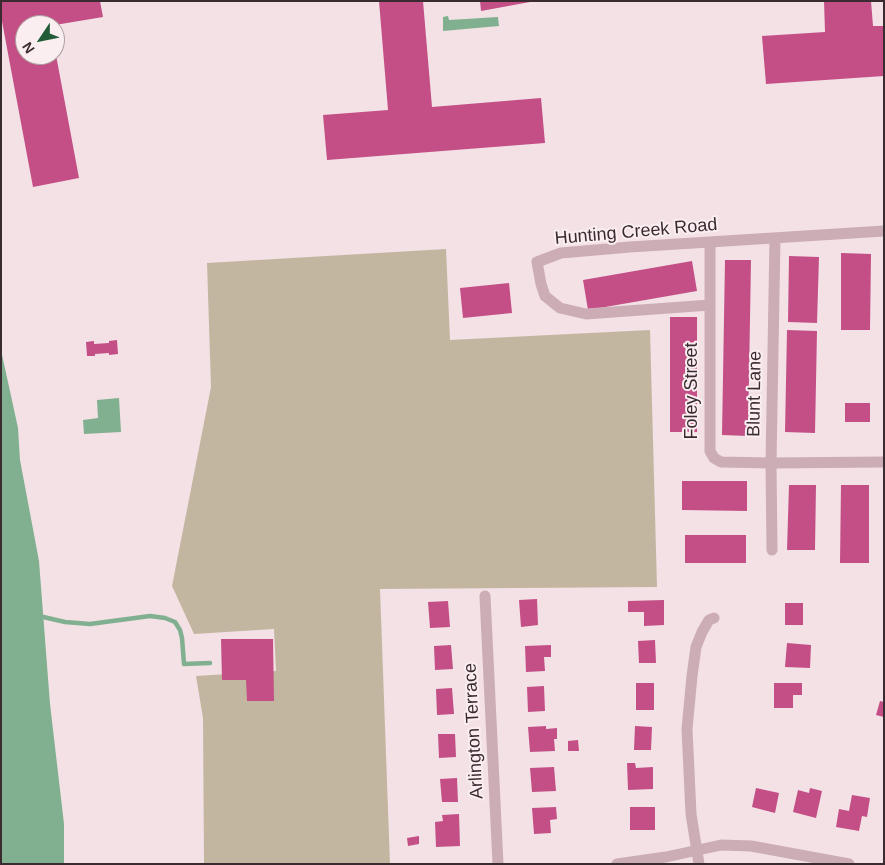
<!DOCTYPE html>
<html>
<head>
<meta charset="utf-8">
<style>
  body { margin:0 }
  #map { position:relative; width:885px; height:865px; overflow:hidden; background:#f3e1e5; font-family:Helvetica,sans-serif }
  canvas { display:block }
  .frame { position:absolute; inset:0; border:2px solid #3a2b31; pointer-events:none }
  .north { position:absolute; left:15px; top:15px; width:50px; height:50px; box-sizing:border-box; background:#faeef0; border:1px solid #ada0a4; border-radius:50%; rotate:236deg; font-size:14px; font-weight:700; line-height:20px; text-align:center; color:#3a2b31 }
  .north::after { content:''; display:block; margin:auto; width:18px; height:22px; background:#215c36; clip-path:polygon(50% 0,100% 100%,50% 72%,0 100%) }
</style>
</head>
<body>
<div id="map">
<canvas width="885" height="865"></canvas>
<div class="frame"></div>
<div class="north">N</div>
</div>
<script>
const c = document.querySelector('canvas').getContext('2d');
c.lineJoin = 'round';
function paint(path, color) { c.fillStyle = color; c.fill(path, 'evenodd'); }
const shape = rows => new Path2D(rows.map(r => 'M' + r).join(''));
function trace(path, color, width, dash) { c.strokeStyle = color; c.lineWidth = width; c.lineCap = dash ? 'butt' : 'round'; c.setLineDash(dash || []); c.stroke(path); }
function label(font, color, halo, rows, align = 'center') {
  c.font = font + ' Helvetica,sans-serif'; c.lineWidth = 4; c.setLineDash([]); c.textBaseline = 'middle'; c.strokeStyle = halo; c.fillStyle = color; for (const [text, x, y, turn = 0] of rows) {
    c.save(); c.translate(x, y); c.rotate((+turn || 0) * Math.PI / 180); c.textAlign = isNaN(turn) ? turn : align; if (halo) c.strokeText(text, 0, 0); c.fillText(text, 0, 0); c.restore();
  }
}
const green = shape([
  [446,249,450,340,650,330,657,587,380,589,390,864,204,864,203,718,196,676,276,671,274,629,194,634,172,586,211,387,207,263]
]);
const water = shape([
  [448,16,449,20,498,17,499,26,443,31,443,17],
  [1,350,18,428,20,460,39,561,50,704,64,824,64,864,1,864],
  [119,398,121,432,84,434,83,420,98,418,97,400]
]);
const stream = shape([
  [39,616,65,622,90,624,150,616,165,618,175,622,180,630,182,638,184,664,210,663]
]);
const building = shape([
  [1,1,100,1,103,17,55,25,25,25,25,55,56,55,79,178,33,187,1,16],
  [379,1,423,1,432,107,541,98,545,143,327,160,323,115,388,110],
  [480,1,530,1,530,2,481,11],
  [824,1,871,1,873,26,884,26,884,76,766,84,762,36,825,32],
  [841,253,871,254,870,330,841,330],
  [789,256,819,257,817,323,788,322],
  [725,260,751,260,748,436,722,435],
  [692,261,697,291,588,310,583,280],
  [509,283,512,313,463,318,460,288],
  [670,317,697,317,697,432,670,432],
  [787,330,817,331,815,433,785,432],
  [117,340,118,354,109,355,109,353,95,354,95,356,87,356,86,342,94,341,94,344,109,343,109,341],
  [845,403,870,403,870,422,845,422],
  [682,481,747,481,747,511,682,510],
  [789,485,816,485,815,550,787,550],
  [841,485,869,485,869,563,840,563],
  [685,535,746,535,746,563,685,563],
  [537,599,538,625,521,627,519,600],
  [664,600,664,625,644,626,644,612,628,612,628,601],
  [448,601,450,627,430,628,428,602],
  [785,603,803,603,803,625,785,625],
  [221,639,273,639,274,701,247,701,246,680,222,680],
  [655,640,656,663,639,663,638,641],
  [787,643,811,645,810,668,785,667],
  [451,645,453,669,435,670,434,646],
  [551,645,551,657,544,657,545,671,526,672,525,646],
  [636,683,654,683,654,710,636,710],
  [774,683,802,683,802,695,793,695,793,708,774,708],
  [544,686,545,711,528,712,527,687],
  [452,688,454,714,437,715,436,689],
  [880,701,884,702,884,717,876,715],
  [546,726,546,729,557,728,557,739,554,739,555,751,530,752,528,727],
  [635,726,652,727,651,750,634,750],
  [438,734,455,734,456,757,439,758],
  [578,740,579,751,568,751,568,741],
  [627,763,635,763,636,768,653,767,653,789,628,790],
  [554,767,556,791,532,792,530,768],
  [457,778,458,802,442,802,440,779],
  [756,788,779,793,775,813,752,807],
  [810,788,822,791,816,818,793,812,798,790,809,793],
  [852,795,870,798,867,817,862,816,859,831,836,827,839,809,849,811],
  [556,807,557,819,550,820,551,833,534,834,532,808],
  [630,807,655,807,655,830,630,830],
  [459,814,460,846,436,847,435,822,443,821,442,815],
  [419,836,419,844,408,846,407,838]
]);
const minor = shape([
  [710,242,710,451,714,458,721,462,771,463,884,462],
  [710,305,586,314,560,308,545,296,541,284,537,262,561,253,630,247,884,231],
  [772,550,771,463,775,238],
  [485,596,498,864],
  [617,864,666,857,721,845,751,846,849,864],
  [699,864,691,814,687,729,692,676,696,647,702,632,709,620,714,618]
]);
const streetNames = [
  ["Hunting Creek Road",636,232,-5],
  ["Foley Street",692,391,-90],
  ["Blunt Lane",755,394,-89],
  ["Arlington Terrace",474,731,-93]
];
paint(green, '#c3b6a1');
paint(water, '#81b090');
trace(stream, '#81b090', 4.5);
paint(building, '#c44f86');
trace(minor, '#ccadb5', 11);
label('18px', '#3a2b31', '#faeef0', streetNames);
</script>
</body>
</html>
